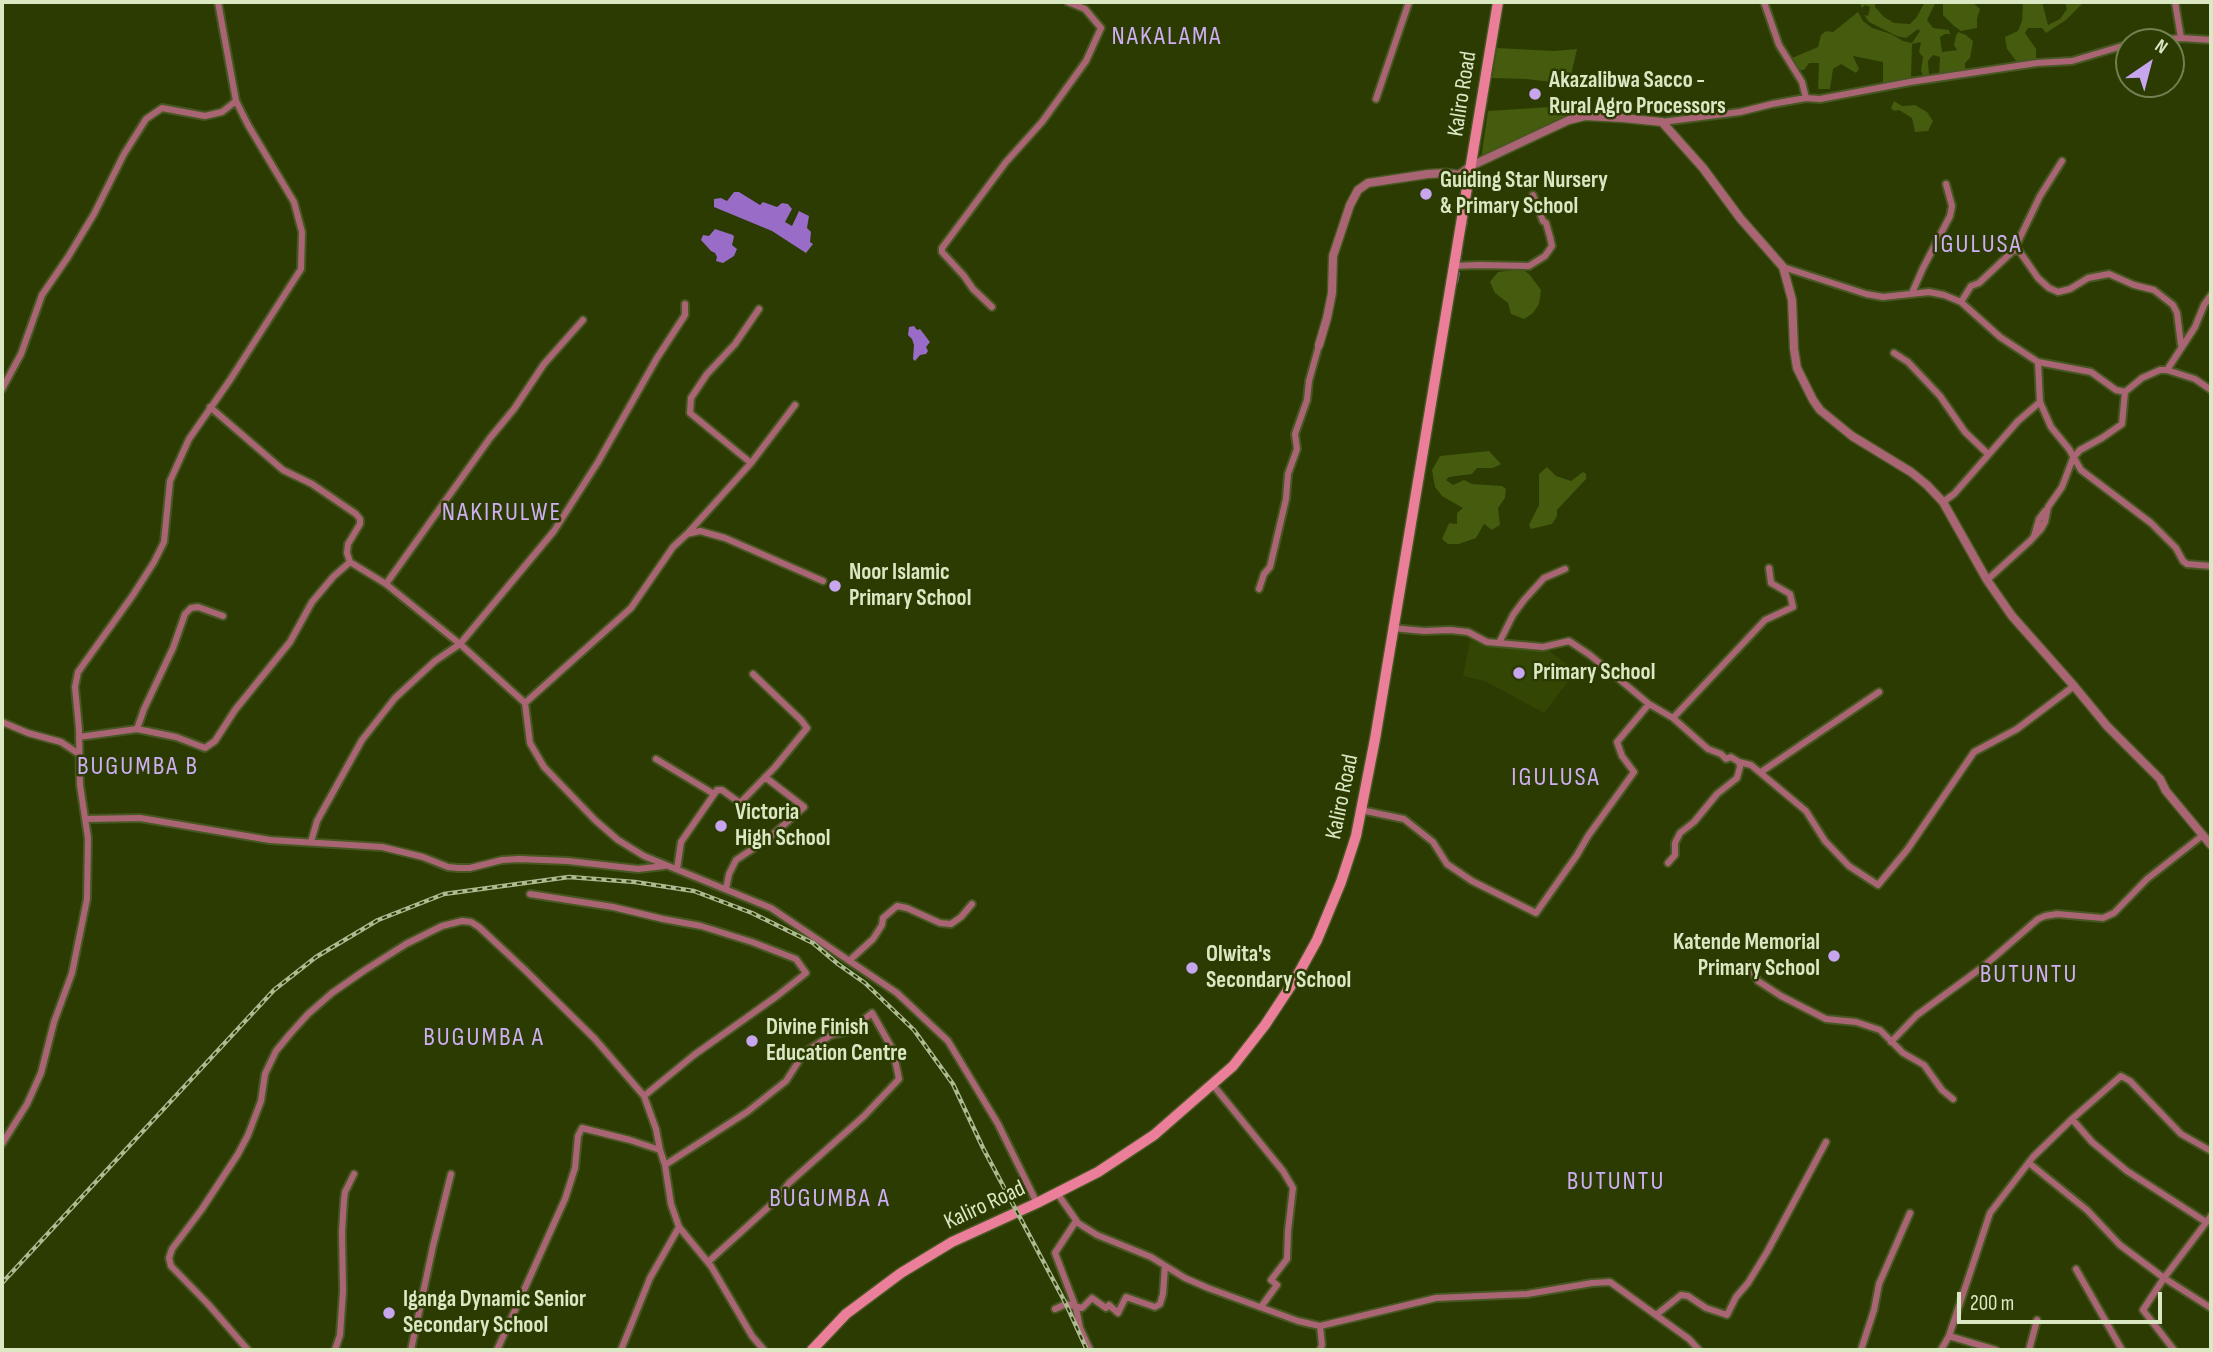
<!DOCTYPE html>
<html>
<head>
<meta charset="utf-8">
<style>
  body { margin:0 }
  #map { position:relative; width:2213px; height:1352px; overflow:hidden; background:#2b3b02; font-family:"Sofia Sans Condensed",sans-serif }
  canvas { display:block }
  .frame { position:absolute; inset:0; border:4px solid #dae8c4; pointer-events:none }
  .north { position:absolute; left:2115px; top:28px; width:70px; height:70px; box-sizing:border-box; background:#2b3b02; border:2px solid #718050; border-radius:50%; rotate:35deg; font-size:19px; font-weight:700; line-height:28px; text-align:center; color:#dae8c4 }
  .north::after { content:''; display:block; margin:auto; width:24px; height:32px; background:#c7a6ef; clip-path:polygon(50% 0,100% 100%,50% 72%,0 100%) }
  .scale { position:absolute; left:1957px; top:1292px; width:205px; height:32px; box-sizing:border-box; border:4px solid #dae8c4; border-top:0; padding-left:9px; font-size:21px; line-height:24px; white-space:nowrap; color:#dae8c4; -webkit-text-stroke:5px #2b3b02; paint-order:stroke }
</style>
</head>
<body>
<div id="map">
<canvas width="2213" height="1352"></canvas>
<div class="frame"></div>
<div class="north">N</div>
<div class="scale">200 m</div>
</div>
<script>
const c = document.querySelector('canvas').getContext('2d');
c.lineJoin = 'round';
function paint(path, color) { c.fillStyle = color; c.fill(path, 'evenodd'); }
const shape = rows => new Path2D(rows.map(r => 'M' + r).join(''));
function trace(path, color, width, dash) { c.strokeStyle = color; c.lineWidth = width; c.lineCap = dash ? 'butt' : 'round'; c.setLineDash(dash || []); c.stroke(path); }
function label(font, color, halo, rows, align = 'center') {
  c.font = font + ' "Sofia Sans Condensed",sans-serif'; c.lineWidth = 5; c.setLineDash([]); c.textBaseline = 'middle'; c.strokeStyle = halo; c.fillStyle = color; for (const [text, x, y, turn = 0] of rows) {
    c.save(); c.translate(x, y); c.rotate((+turn || 0) * Math.PI / 180); c.textAlign = isNaN(turn) ? turn : align; if (halo) c.strokeText(text, 0, 0); c.fillText(text, 0, 0); c.restore();
  }
}
const built = shape([
  [1470,640,1486,645,1547,649,1576,671,1544,713,1485,681,1463,676]
]);
const green = shape([
  [1859,2,1875,2,1875,7,1884,17,1894,23,1910,24,1916,18,1925,2,1936,2,1927,20,1933,28,1949,30,1950,34,1945,34,1940,37,1942,52,1957,50,1954,45,1956,36,1958,32,1966,35,1973,41,1970,58,1965,63,1965,68,1972,71,1939,77,1940,57,1933,55,1928,61,1929,75,1924,77,1921,71,1923,57,1919,52,1921,42,1912,44,1911,80,1883,85,1883,62,1853,56,1859,69,1856,73,1841,64,1833,69,1830,89,1818,89,1819,63,1809,63,1804,70,1796,70,1792,66,1792,58,1818,47,1821,35,1826,31,1833,32,1858,12,1863,21,1872,28,1891,34,1903,41,1912,43,1920,31,1918,29,1906,38,1897,36,1869,22,1864,15,1868,16,1870,7,1865,5,1862,8],
  [1943,2,1972,2,1980,9,1977,19,1977,28,1961,31,1954,26,1943,15],
  [2023,2,2042,2,2048,25,2060,19,2067,9,2065,2,2084,2,2066,20,2046,33,2042,28,2028,28,2025,33,2036,49,2036,64,2020,66,2007,49,2005,37,2018,31,2022,21],
  [1497,48,1554,51,1577,49,1569,84,1526,79,1492,78],
  [1894,101,1902,106,1915,105,1927,112,1933,121,1928,131,1915,132,1912,118,1899,110,1894,111,1891,108],
  [1566,106,1563,123,1481,159,1488,111],
  [1515,270,1525,271,1530,275,1541,290,1539,304,1533,313,1524,319,1511,314,1508,303,1495,293,1490,282,1498,272],
  [1489,451,1501,464,1493,468,1477,468,1472,474,1449,477,1446,480,1453,485,1464,480,1472,484,1502,486,1506,489,1505,498,1498,508,1500,525,1492,530,1484,524,1476,538,1459,544,1448,544,1442,539,1449,523,1457,524,1457,513,1463,508,1442,496,1435,487,1432,470,1440,456],
  [1547,467,1556,476,1571,481,1583,472,1586,474,1586,479,1557,510,1557,516,1552,524,1531,529,1529,525,1539,505,1539,474]
]);
const water = shape([
  [734,192,739,192,760,205,763,202,777,207,782,203,788,204,792,209,785,222,792,226,799,211,809,216,807,228,811,232,810,242,813,244,806,253,772,231,714,207,714,199,721,198,727,201],
  [715,229,733,235,734,237,732,245,737,249,734,256,723,263,716,261,717,257,715,253,711,251,701,240,703,235,709,236],
  [914,326,917,330,920,329,930,342,926,347,928,351,926,354,920,355,915,361,913,359,914,345,912,339,908,335,909,327]
]);
const stream = shape([
  [1463,238,1467,222],
  [1460,262,1462,250],
  [1457,283,1459,273]
]);
const minor = shape([
  [1764,2,1779,45,1802,82,1806,98],
  [2175,2,2181,38],
  [2140,42,2181,38,2211,40],
  [1376,99,1409,2],
  [1662,122,1740,112,1772,104,1806,98,1820,99,1910,82,2037,63,2072,61,2129,44],
  [2014,250,2020,252,2038,278,2049,288,2058,292,2070,289,2088,278,2109,274,2134,285,2154,290,2173,305,2177,313,2181,345],
  [1453,266,1479,265,1529,266,1545,256,1552,246,1550,237,1546,223,1543,221,1533,195],
  [1783,267,1866,294,1883,297,1929,292,1944,295,1961,302,2000,337,2038,362,2091,372,2116,390,2125,392,2142,378,2160,370,2167,370,2195,379,2211,390],
  [1912,293,1923,268,1950,216,1952,206,1946,184],
  [1961,302,1971,286,1979,283,2014,250,2040,196,2062,161],
  [992,307,973,289,964,276,942,252,942,248,1006,162,1042,122,1086,61,1101,28,1085,9,1068,2],
  [759,309,735,344,707,374,691,398,690,413,751,463,795,405],
  [1894,353,1908,362,1940,396,1965,432,1988,454],
  [2038,362,2040,402,2051,427,2069,449,2081,470,2151,523,2176,548,2183,561,2187,564,2211,566],
  [2167,370,2195,327,2204,305,2211,295],
  [2,389,21,354,42,295,68,257,94,214,124,154,146,119,162,108,205,116,222,112,236,101],
  [210,407,283,470,312,484,356,514,360,519,360,524,348,544,347,553,350,562,386,584,460,644,525,703,530,743,544,767,595,820,618,840,644,856,771,908,897,993,948,1041,998,1124,1037,1203],
  [1943,502,1954,494,2018,421,2040,402],
  [687,534,751,463],
  [2034,536,2039,519,2045,511],
  [1987,580,2030,541,2041,529,2045,522,2048,507,2062,487,2073,458,2080,450,2102,438,2122,424,2125,392],
  [386,584,490,438,514,409,544,364,583,320],
  [1259,589,1264,574,1270,567,1286,499,1288,474,1297,449,1295,434,1307,400,1309,381,1319,345],
  [1392,628,1424,631,1450,630,1468,632,1487,642,1543,647,1569,641,1590,655,1649,704,1673,718,1708,749,1721,754,1726,759,1731,757,1739,762,1740,767,1737,778,1717,794,1694,822,1680,833,1675,843,1675,855,1668,863],
  [1499,643,1513,615,1524,600,1544,578,1565,569],
  [525,703,631,608,673,547,687,534,700,531,725,538,823,581],
  [1673,718,1765,620,1793,607,1790,594,1771,583,1769,568],
  [2,722,28,733,61,742,79,754],
  [137,729,144,709,173,648,185,614,191,608,198,607,223,616],
  [79,737,137,729,176,737,205,748,215,741,235,710,290,642,312,602,333,577,350,562],
  [656,759,714,794],
  [1739,762,1751,765,1806,811,1825,841,1849,866,1878,885,1907,850,1974,752,2017,729,2074,686],
  [1761,772,1879,692],
  [1361,810,1404,819,1433,842,1447,864,1472,881,1536,913,1577,855,1588,836,1634,772,1622,756,1617,742,1649,704],
  [85,819,140,818,270,840,382,847,423,857,448,867,458,868,470,868,502,860,519,859,568,861,638,869,664,866],
  [311,842,317,821,362,740,395,698,435,661,460,644,554,531,598,462,657,358,685,315,685,304],
  [677,869,681,842,717,790,722,790,740,803,775,767,807,728,801,720,753,674],
  [726,889,729,874,736,860,769,838,804,807,765,777],
  [530,894,613,907,663,919,701,926,752,942,796,959,806,973,777,996,694,1055,644,1096],
  [850,960,873,939,882,925,883,918,897,906,907,908,940,923,951,924,961,917,972,904],
  [1749,965,1758,981,1781,996,1826,1019,1856,1022,1880,1030,1903,1053,1924,1065,1942,1090,1953,1099],
  [1891,1042,1917,1015,1984,966,2038,919,2045,916,2057,914,2103,918,2114,913,2147,879,2203,835],
  [1213,1085,1283,1171,1293,1188,1288,1231,1287,1259,1271,1280,1277,1285,1261,1307],
  [2072,1119,2092,1142,2127,1171,2206,1222],
  [2,1144,27,1104,41,1073,54,1022,72,973,87,899,88,838,80,785,79,729,75,687,78,672,133,595,154,562,164,542,170,481,189,439,230,380,301,269,302,232,294,202,248,125,236,101,218,2],
  [2029,1163,2087,1210,2120,1245,2164,1278,2211,1308],
  [665,1165,747,1112,786,1081,804,1053,831,1035,849,1031,872,1013,893,1050,899,1079,864,1116,789,1183,775,1201,708,1262],
  [1057,1193,1078,1223,1097,1235,1151,1257,1185,1278,1208,1288,1298,1321,1320,1326,1322,1345,1320,1350],
  [1076,1221,1055,1253,1076,1308,1080,1328,1090,1350],
  [2076,1269,2122,1350],
  [1055,1309,1066,1304,1082,1308,1092,1298,1106,1308,1109,1305,1118,1313,1126,1297,1155,1307,1160,1304,1163,1294,1165,1266],
  [1656,1315,1681,1295,1688,1296,1706,1308,1727,1315,1736,1297,1748,1283,1767,1252,1826,1142],
  [1320,1326,1436,1298,1527,1294,1592,1283,1610,1282,1689,1339,1699,1350],
  [1949,1336,1996,1350],
  [248,1350,208,1304,171,1266,169,1258,172,1249,202,1209,238,1154,248,1135,261,1101,265,1074,276,1051,290,1034,308,1014,332,993,365,970,406,944,442,926,462,921,471,922,479,927,525,970,595,1039,644,1096,656,1129,660,1150,665,1165,671,1204,679,1227,711,1266,752,1336,764,1350],
  [335,1350,340,1335,343,1291,342,1232,344,1200,345,1192,354,1174],
  [411,1350,433,1246,451,1174],
  [497,1350,565,1199,575,1168,578,1136,582,1128,630,1140,660,1150],
  [621,1350,650,1278,679,1227],
  [1861,1350,1874,1310,1879,1284,1910,1213],
  [1941,1350,1949,1336,1990,1213,2033,1157,2072,1119,2121,1076,2130,1081,2181,1134,2211,1151],
  [2029,1350,2037,1320],
  [2174,1350,2143,1310,2164,1278,2211,1216]
]);
const tertiary = shape([
  [1319,345,1327,318,1332,293,1333,256,1350,205,1358,190,1368,183,1428,174,1446,173,1459,175,1471,166,1539,134,1569,120,1585,116,1623,118,1662,122,1703,168,1740,218,1783,267,1792,300,1794,349,1797,368,1813,400,1820,410,1852,436,1911,472,1927,485,1943,502,1987,580,2012,616,2074,686,2107,726,2160,779,2166,791,2211,845]
]);
const secondary = shape([
  [812,1350,846,1314,901,1273,952,1242,1037,1203,1098,1172,1154,1135,1233,1066,1265,1025,1296,978,1317,940,1341,882,1356,836,1375,739,1498,2]
]);
const rail = shape([
  [2,1283,274,990,316,957,378,920,444,894,569,877,635,882,694,891,752,913,813,943,838,964,865,983,914,1030,953,1084,983,1148,1066,1304,1087,1350]
]);
const markers = [
  [1535,94,7,"#c7a6ef"],
  [1426,194,7,"#c7a6ef"],
  [835,586,7,"#c7a6ef"],
  [1519,673,7,"#c7a6ef"],
  [721,826,7,"#c7a6ef"],
  [1834,956,7,"#c7a6ef"],
  [1192,968,7,"#c7a6ef"],
  [752,1041,7,"#c7a6ef"],
  [389,1313,7,"#c7a6ef"]
];
const poiNames = [
  ["Akazalibwa Sacco -",1549,81],
  ["Rural Agro Processors",1549,107],
  ["Guiding Star Nursery",1440,181],
  ["& Primary School",1440,207],
  ["Noor Islamic",849,573],
  ["Primary School",849,599],
  ["Primary School",1533,673],
  ["Victoria",735,813],
  ["High School",735,839],
  ["Katende Memorial",1820,943,"right"],
  ["Primary School",1820,969,"right"],
  ["Olwita's",1206,955],
  ["Secondary School",1206,981],
  ["Divine Finish",766,1028],
  ["Education Centre",766,1054],
  ["Iganga Dynamic Senior",403,1300],
  ["Secondary School",403,1326]
];
const streetNames = [
  ["Kaliro Road",1463,94,-81],
  ["Kaliro Road",1343,797,-78],
  ["Kaliro Road",985,1206,-25]
];
const quarterNames = [
  ["NAKALAMA",1167,37],
  ["IGULUSA",1978,245],
  ["NAKIRULWE",502,513],
  ["BUGUMBA B",138,767],
  ["IGULUSA",1556,778],
  ["BUTUNTU",2029,975],
  ["BUGUMBA A",484,1038],
  ["BUTUNTU",1616,1182],
  ["BUGUMBA A",830,1199]
];
paint(built, '#334604');
paint(green, '#455b0e');
paint(water, '#986cc7');
trace(stream, '#986cc7', 2);
trace(minor, '#475721', 10);
trace(tertiary, '#475721', 11);
trace(secondary, '#475721', 13);
trace(minor, '#aa6575', 6);
trace(tertiary, '#aa6575', 8);
trace(secondary, '#eb7e99', 10);
trace(rail, '#adbb92', 4.5);
trace(rail, '#2b3b02', 2, [5]);
for (const [x, y, r, color] of markers) { const dot = new Path2D(); dot.arc(x, y, r, 0, 2 * Math.PI); c.fillStyle = color; c.fill(dot); trace(dot, '#2b3b02', 2.5); }
label('bold 23px', '#dae8c4', '#2b3b02', poiNames, 'left');
label('23px', '#dae8c4', '#2b3b02', streetNames);
c.letterSpacing = '2px';
label('26px', '#cfaff4', '#2b3b02', quarterNames);
c.letterSpacing = '0px';
</script>
</body>
</html>
